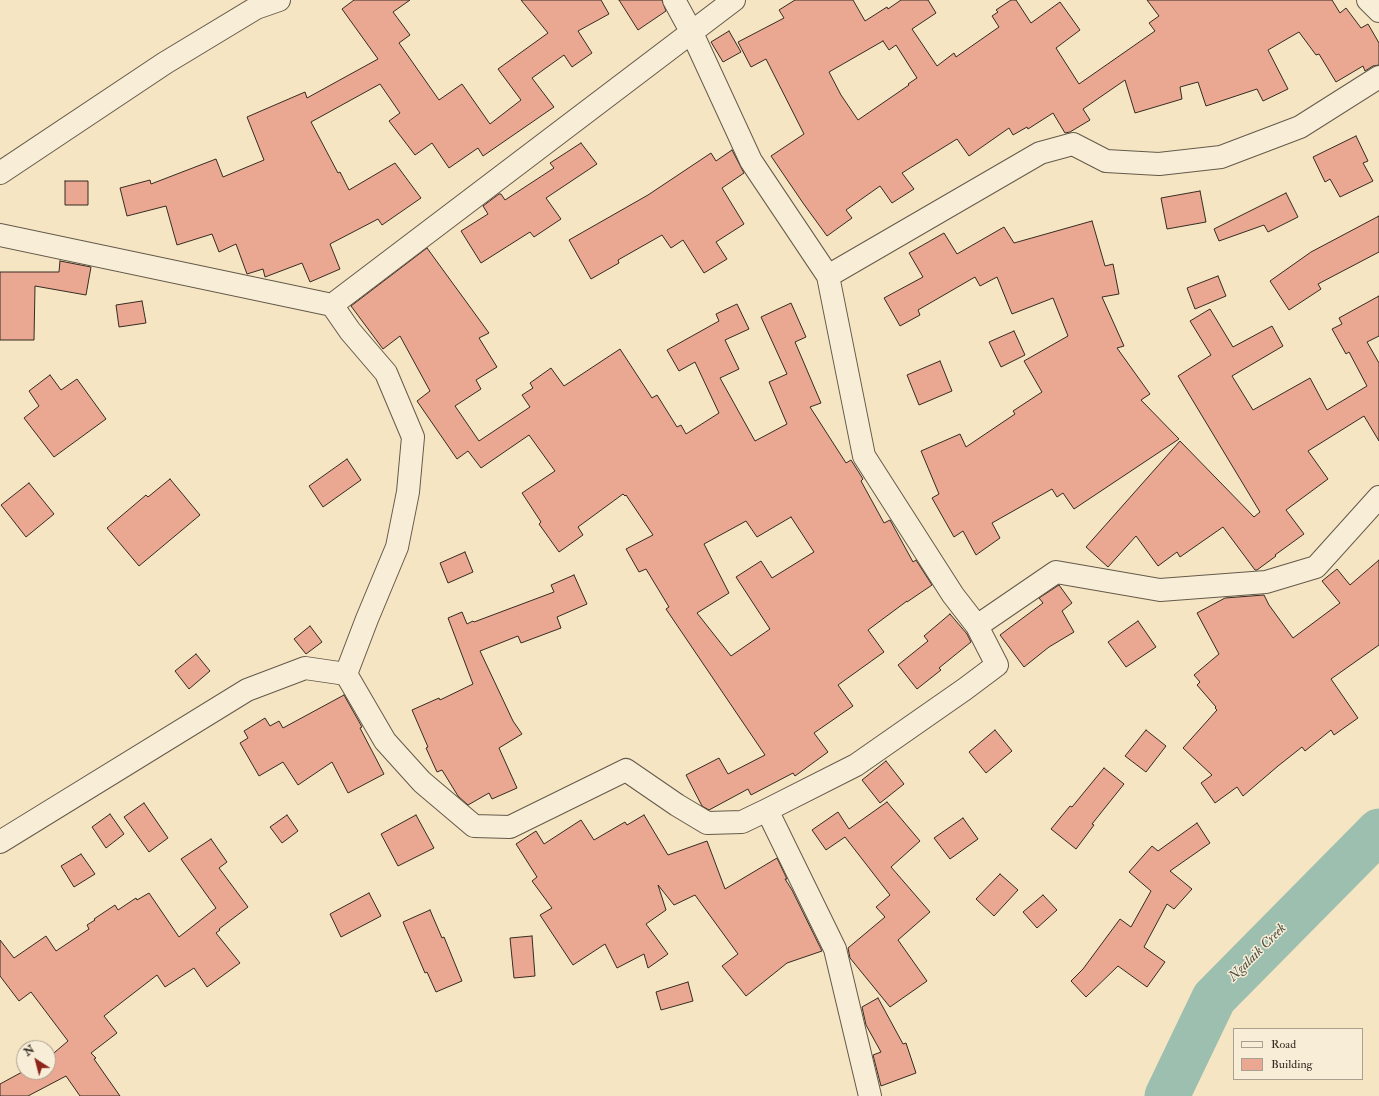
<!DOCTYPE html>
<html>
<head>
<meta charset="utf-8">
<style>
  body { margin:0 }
  #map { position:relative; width:1379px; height:1096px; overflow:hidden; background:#f5e5c3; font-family:"IM FELL Double Pica",serif }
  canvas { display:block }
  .legend { position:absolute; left:1233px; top:1028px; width:130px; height:52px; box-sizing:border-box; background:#f8eed8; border:1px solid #aaa08f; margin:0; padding:5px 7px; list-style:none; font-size:12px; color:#352c22 }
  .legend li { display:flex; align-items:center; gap:8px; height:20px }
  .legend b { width:20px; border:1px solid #aaa08f }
  .north { position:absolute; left:16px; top:1040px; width:40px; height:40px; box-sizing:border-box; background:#f8eed8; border:1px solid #aaa08f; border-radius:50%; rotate:324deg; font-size:11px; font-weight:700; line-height:16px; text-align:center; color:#352c22 }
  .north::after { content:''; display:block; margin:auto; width:14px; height:18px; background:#8f2418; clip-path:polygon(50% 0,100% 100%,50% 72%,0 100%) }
</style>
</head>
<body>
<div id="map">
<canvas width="1379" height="1096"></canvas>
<ul class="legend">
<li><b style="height:5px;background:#f8eed8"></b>Road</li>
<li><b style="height:11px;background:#eaa791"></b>Building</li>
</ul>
<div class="north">N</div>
</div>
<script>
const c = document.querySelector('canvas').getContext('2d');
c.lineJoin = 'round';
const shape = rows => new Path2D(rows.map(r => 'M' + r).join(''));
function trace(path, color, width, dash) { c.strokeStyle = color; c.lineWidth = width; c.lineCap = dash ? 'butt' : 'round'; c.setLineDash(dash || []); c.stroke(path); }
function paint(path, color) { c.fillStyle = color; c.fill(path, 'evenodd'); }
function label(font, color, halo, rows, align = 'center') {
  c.font = font + ' "IM FELL Double Pica",serif'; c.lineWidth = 3; c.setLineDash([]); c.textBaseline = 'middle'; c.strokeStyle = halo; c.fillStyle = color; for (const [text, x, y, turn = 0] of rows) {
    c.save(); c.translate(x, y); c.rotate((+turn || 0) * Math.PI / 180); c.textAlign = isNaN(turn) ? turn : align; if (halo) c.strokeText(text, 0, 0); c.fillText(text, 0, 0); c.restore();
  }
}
const river = shape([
  [1167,1096,1214,998,1379,831]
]);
const building = shape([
  [354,0,410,0,393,12,410,35,399,43,439,100,462,84,490,124,521,100,498,69,548,33,521,0,601,0,609,14,578,31,592,53,572,67,564,55,532,78,554,107,483,156,478,148,449,168,432,143,415,155,389,121,400,113,380,84,311,122,338,173,340,172,349,190,395,163,421,198,382,225,378,219,330,244,340,269,310,282,302,263,265,277,263,269,247,274,236,244,219,252,212,234,177,245,166,206,127,216,120,188,150,180,151,184,216,159,223,177,264,160,247,117,305,92,307,98,378,59,342,9,354,0],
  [619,0,662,0,666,11,638,30,619,0],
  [795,0,853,0,865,21,887,7,888,9,901,0,928,0,936,13,912,29,937,66,954,53,956,57,999,27,992,16,998,12,996,10,1011,0,1016,0,1031,23,1060,2,1080,30,1056,48,1079,84,1155,31,1149,23,1159,16,1147,0,1332,0,1340,13,1346,8,1361,28,1368,24,1379,43,1379,65,1373,66,1365,71,1363,66,1336,82,1319,54,1316,55,1299,32,1268,50,1288,89,1263,101,1257,89,1206,106,1198,82,1180,87,1182,99,1135,113,1125,80,1083,109,1090,120,1070,132,1065,133,1053,113,1028,129,1027,127,1013,135,1009,128,969,156,957,139,902,173,914,189,892,203,880,186,846,210,852,218,827,236,803,203,771,156,804,134,766,59,751,67,738,42,784,18,779,10,795,0],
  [883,41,889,50,896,45,917,78,908,84,909,85,858,120,841,95,829,72,883,41],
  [729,31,741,52,723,62,711,42,729,31],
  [1356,136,1368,161,1363,163,1373,181,1340,197,1330,179,1325,182,1313,157,1356,136],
  [581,143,597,164,546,198,561,219,534,237,530,232,481,263,461,231,488,214,483,206,499,194,501,194,505,200,554,168,550,163,581,143],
  [732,150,744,173,722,188,744,224,716,242,727,259,704,273,683,240,671,248,662,235,618,260,619,263,591,279,569,240,648,195,711,153,716,161,732,150],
  [65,181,88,181,88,205,65,205,65,181],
  [1200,191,1206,222,1167,229,1161,198,1200,191],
  [1286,193,1298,217,1268,232,1264,225,1219,241,1214,229,1286,193],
  [1379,216,1379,252,1318,284,1321,289,1289,310,1270,281,1311,252,1379,216],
  [1092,221,1105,266,1113,264,1119,294,1102,297,1124,346,1117,348,1150,394,1141,400,1179,439,1074,509,1063,493,1057,497,1052,489,992,523,1000,538,976,555,963,531,954,537,932,498,939,494,921,451,960,434,966,447,1015,414,1013,411,1042,392,1024,361,1068,336,1053,298,1012,314,997,277,980,286,975,277,918,310,920,315,900,326,884,298,923,277,909,253,944,233,957,254,1004,227,1014,243,1092,221],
  [427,248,489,333,479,338,497,367,476,380,481,389,455,406,479,441,530,407,522,395,533,388,530,383,551,368,564,386,620,349,652,398,657,395,677,427,681,425,686,434,719,413,695,362,679,371,667,350,719,321,716,314,737,304,749,329,725,340,739,369,720,378,755,441,787,424,769,382,787,374,761,317,791,303,806,337,795,342,821,403,810,407,846,463,851,460,863,479,861,481,884,523,890,520,913,562,916,560,932,585,907,602,907,601,868,630,884,652,838,685,853,706,814,733,828,752,795,776,793,773,751,795,748,789,709,810,702,806,686,775,719,758,728,774,765,755,666,609,669,607,646,569,639,572,626,549,653,535,626,495,625,496,623,494,578,527,583,535,559,552,539,524,541,522,522,493,555,471,529,435,481,468,468,451,457,459,417,401,430,391,400,336,383,349,351,306,427,248],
  [791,517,814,552,772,578,761,561,736,577,770,629,731,656,697,613,729,593,704,544,746,521,757,537,791,517],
  [60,261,91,267,86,295,35,286,34,340,0,340,0,272,59,272,60,261],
  [1218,276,1226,296,1195,309,1187,288,1218,276],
  [1379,296,1379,336,1367,342,1379,363,1379,441,1364,416,1308,451,1328,479,1286,510,1304,534,1275,555,1276,556,1257,570,1255,570,1223,527,1180,557,1177,552,1158,566,1136,536,1108,567,1086,547,1180,441,1254,517,1260,512,1178,376,1211,355,1190,321,1210,309,1233,347,1272,326,1283,346,1232,376,1253,410,1310,378,1327,410,1367,386,1349,352,1346,354,1332,329,1342,324,1339,318,1379,296],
  [142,301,146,323,119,327,116,305,142,301],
  [1014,331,1025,355,1001,367,989,342,1014,331],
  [940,361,952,391,919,405,907,375,940,361],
  [50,375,61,390,77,379,106,419,54,457,24,418,39,406,29,391,50,375],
  [347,459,361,480,323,507,309,486,347,459],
  [170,479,200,515,139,566,107,528,146,495,148,497,170,479],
  [29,483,54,514,26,537,1,505,29,483],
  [465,552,473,572,448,583,440,563,465,552],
  [1379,560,1379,645,1331,679,1358,718,1334,735,1331,730,1305,751,1302,747,1278,766,1243,796,1237,787,1215,803,1201,783,1212,775,1183,748,1217,710,1215,708,1216,707,1197,685,1200,682,1194,675,1219,654,1197,613,1225,598,1264,595,1269,605,1293,638,1340,603,1322,581,1337,569,1350,585,1379,560],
  [574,575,587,604,557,617,561,628,521,643,518,636,480,651,513,721,522,734,499,748,517,788,492,799,489,793,468,805,458,796,442,770,437,772,426,748,428,747,412,710,439,698,440,700,473,684,448,618,462,612,467,624,473,621,474,622,554,592,551,585,574,575],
  [1059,585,1072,603,1062,611,1074,632,1049,647,1024,667,1000,635,1043,603,1039,598,1059,585],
  [950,614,967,634,971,642,939,668,941,670,917,689,898,665,928,641,924,636,950,614],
  [1138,621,1156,647,1126,667,1108,642,1138,621],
  [310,626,322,642,306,654,294,639,310,626],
  [196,654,210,671,189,689,175,671,196,654],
  [344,695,362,727,360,728,384,774,348,793,332,762,298,785,283,762,259,776,240,743,248,738,244,731,265,718,270,726,279,721,283,728,344,695],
  [995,730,1012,751,986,773,969,752,995,730],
  [1146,730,1166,746,1146,772,1125,756,1146,730],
  [886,761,904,784,880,803,862,780,886,761],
  [1104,768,1124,784,1092,824,1094,825,1076,849,1051,829,1070,806,1072,807,1104,768],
  [887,802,920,841,891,867,930,912,898,940,927,981,890,1007,850,958,848,948,885,917,876,907,890,895,845,837,826,850,812,830,838,812,849,829,887,802],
  [144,803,168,838,149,852,124,817,144,803],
  [110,814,124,834,106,848,92,827,110,814],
  [287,815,298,831,282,843,270,827,287,815],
  [416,815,434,848,398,866,381,834,416,815],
  [644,815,668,855,707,841,725,889,777,858,787,879,785,879,792,890,822,951,787,963,746,996,722,966,738,954,695,895,674,905,658,885,666,910,646,924,668,954,648,968,644,954,617,968,605,944,573,965,540,915,552,908,532,881,537,877,516,844,536,831,544,844,581,820,594,840,625,822,627,825,644,815],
  [963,818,978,839,950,859,934,838,963,818],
  [1197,823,1210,843,1170,871,1192,889,1174,909,1167,904,1144,947,1165,962,1147,987,1118,966,1086,997,1071,981,1083,969,1120,919,1131,927,1151,891,1129,872,1152,846,1158,851,1197,823],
  [211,839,227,862,219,868,248,907,219,929,220,930,216,933,240,963,207,987,194,968,165,987,157,975,104,1016,117,1033,91,1053,96,1058,94,1059,120,1096,80,1096,66,1076,28,1096,0,1096,0,1084,24,1071,48,1072,48,1058,68,1041,31,992,19,1001,0,976,0,940,14,958,46,936,56,951,89,929,87,925,95,920,94,919,115,905,118,910,136,898,137,900,149,893,179,937,216,908,181,859,211,839],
  [81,854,95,874,74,887,61,866,81,854],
  [1000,874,1018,890,994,916,976,899,1000,874],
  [369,893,381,916,341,937,330,914,369,893],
  [1043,895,1057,910,1037,928,1023,912,1043,895],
  [430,910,442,938,444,937,462,981,436,992,427,972,425,973,403,922,430,910],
  [532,936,535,976,514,978,510,938,532,936],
  [688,982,693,1001,661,1010,656,992,688,982],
  [878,998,903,1044,906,1043,916,1073,881,1086,873,1055,881,1052,866,1025,862,1007,878,998]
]);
const minor = shape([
  [674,0,692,33,751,161,828,276,1040,153,1073,144,1106,161,1159,164,1221,157,1300,127,1379,77],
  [1368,0,1379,11],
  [0,173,165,63,256,8,279,0],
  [0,235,332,305,350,331,386,373,413,437,408,492,397,547,367,619,346,674],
  [332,305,734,0],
  [977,626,1056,572,1160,590,1266,582,1316,567,1379,497],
  [767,810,835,949,870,1096],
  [0,842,247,690,305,668,346,674,385,741,422,782,474,826,510,827,626,770,677,805,707,823,742,822,767,810,856,765,965,689,997,665,977,626,953,595,864,456,828,276]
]);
const waterNames = [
  ["Ngalaik Creek",1258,953,-45]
];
trace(river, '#9dbfaf', 45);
paint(building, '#eaa791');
trace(building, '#352c22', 1);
trace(minor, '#655a4a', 24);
trace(minor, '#f8eed8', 22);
label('italic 14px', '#4f5145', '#f8eed8', waterNames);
</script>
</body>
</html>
